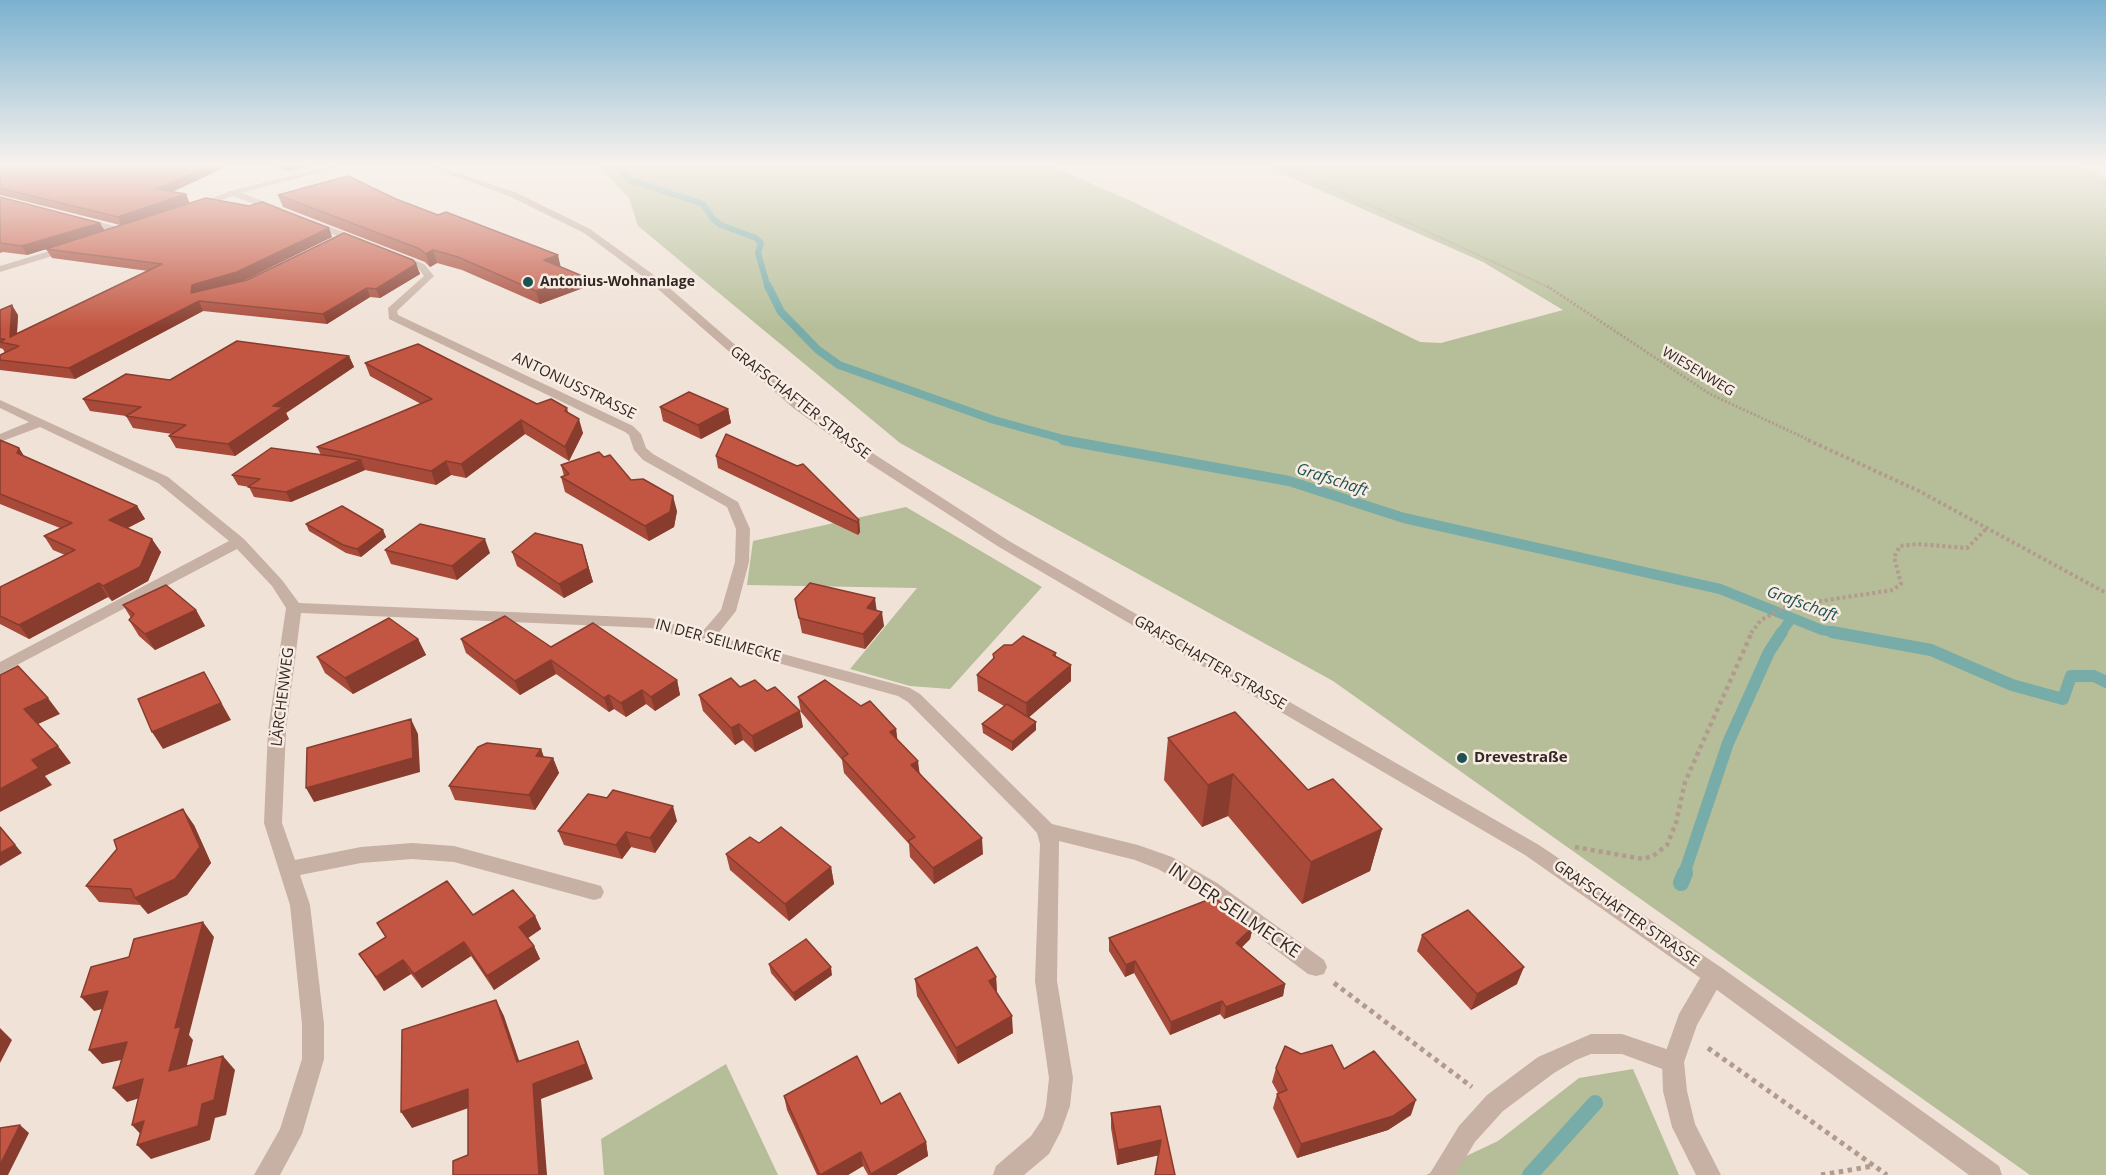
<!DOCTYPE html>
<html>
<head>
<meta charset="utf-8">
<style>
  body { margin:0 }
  canvas { display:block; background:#f0e2d7 }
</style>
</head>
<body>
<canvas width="2106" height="1175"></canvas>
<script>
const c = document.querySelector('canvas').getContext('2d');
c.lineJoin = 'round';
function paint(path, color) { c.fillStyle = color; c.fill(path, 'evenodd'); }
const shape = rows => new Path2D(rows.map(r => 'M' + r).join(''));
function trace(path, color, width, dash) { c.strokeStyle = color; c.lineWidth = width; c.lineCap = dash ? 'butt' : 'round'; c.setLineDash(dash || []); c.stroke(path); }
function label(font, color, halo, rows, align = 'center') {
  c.font = font + ' "Open Sans",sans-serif'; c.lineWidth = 5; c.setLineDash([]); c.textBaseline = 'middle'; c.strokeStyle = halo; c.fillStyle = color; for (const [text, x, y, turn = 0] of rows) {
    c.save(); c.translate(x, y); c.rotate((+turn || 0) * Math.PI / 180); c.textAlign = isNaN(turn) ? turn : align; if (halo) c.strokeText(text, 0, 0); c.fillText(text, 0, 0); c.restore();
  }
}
const green = shape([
  [598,165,1049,165,1131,201,1420,342,1441,343,1563,310,1483,262,1263,165,2071,165,2091,170,2106,178,2106,1175,2030,1175,1333,681,900,443,638,226,629,198],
  [906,507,1042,587,950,689,910,686,850,669,917,588,747,585,753,541],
  [726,1064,778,1175,604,1175,601,1139],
  [1633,1069,1679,1175,1426,1175,1498,1141,1579,1078]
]);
const streamFar4 = shape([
  [625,165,624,175,631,180,703,204,713,219,721,225,756,238,761,243,758,253,768,288]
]);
const streamFar3 = shape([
  [768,286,781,312,818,350,839,365,994,420,1071,441]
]);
const streamFar2 = shape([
  [1063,440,1289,481,1404,518,1720,589,1822,630,1840,633],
  [1781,633,1791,619]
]);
const streamFar1 = shape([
  [1832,632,1931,650,2012,685,2063,699,2071,676,2094,676,2106,682],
  [1684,874,1728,743,1769,652,1782,632]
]);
const stream = shape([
  [1681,883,1685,873],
  [1530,1175,1595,1103]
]);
const pathFar4 = shape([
  [1282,165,1550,288]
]);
const pathFar3 = shape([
  [1547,286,1710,394,1811,441]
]);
const pathFar2 = shape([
  [1808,440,1919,491,2106,593],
  [1751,633,1761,620,1788,606,1893,590,1901,584,1894,557,1900,546,1918,544,1967,548,1986,529]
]);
const pathFar1 = shape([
  [1575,847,1643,859,1653,856,1667,845,1676,823,1685,782,1752,632]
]);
const path = shape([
  [1334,983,1472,1087],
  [1708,1048,1887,1175],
  [1821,1175,1873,1166]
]);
const service = shape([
  [1591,1034,1622,1034,1681,1054,1684,1062,1681,1070,1673,1073,1622,1054,1591,1054,1576,1060,1554,1073,1503,1111,1475,1142,1455,1175,1429,1175,1459,1126,1487,1095,1538,1057,1591,1034]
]);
const minor = shape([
  [334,165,345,165,242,193,281,208,281,212,275,212,233,196,200,208,193,206,230,191,334,165],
  [84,218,126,229,128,231,123,234,81,223,80,221,84,218],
  [311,220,362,239,364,241,356,243,308,225,307,223,311,220],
  [69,245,72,246,72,250,0,272,0,266,69,245],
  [398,254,424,264,434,276,397,311,398,315,633,426,641,434,646,448,653,454,738,502,750,529,749,562,736,611,716,636,910,688,920,694,1052,824,1138,845,1172,857,1217,883,1324,960,1327,967,1324,974,1316,976,1308,974,1203,895,1158,869,1135,860,1059,841,1057,981,1073,1078,1070,1106,1061,1131,1049,1154,1024,1175,993,1175,996,1166,1031,1136,1043,1118,1046,1106,1049,1078,1035,981,1040,844,1037,833,1026,821,908,702,898,696,651,628,301,613,286,730,282,823,295,860,361,847,412,843,454,846,594,884,601,886,604,892,601,898,594,900,454,862,412,859,361,863,300,875,310,905,324,1024,324,1059,302,1134,280,1175,254,1175,280,1129,302,1059,302,1024,290,905,264,823,268,730,286,608,272,586,237,549,0,674,0,662,229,541,158,483,40,427,0,442,0,434,29,422,0,408,0,400,168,477,244,539,282,580,299,603,651,618,702,632,721,610,735,562,736,529,727,507,643,460,634,450,629,435,625,432,389,319,388,308,424,276,418,268,395,259,395,255,398,254],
  [1714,966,1722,968,1725,975,1697,1025,1684,1062,1687,1091,1695,1124,1721,1175,1696,1175,1672,1127,1663,1091,1662,1062,1679,1014,1706,968,1714,966]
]);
const tertiary = shape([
  [423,165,433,165,515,192,590,229,658,278,800,401,874,454,1009,541,1539,845,1722,968,1999,1166,2002,1175,1969,1175,1706,982,1525,855,999,547,864,460,792,407,650,282,584,233,509,196,423,165]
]);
const wall = shape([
  [0,165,230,165,172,192,186,194,189,202,329,228,332,237,243,281,416,264,420,274,380,298,370,297,327,324,203,311,75,379,0,370,0,355,5,353,3,349,0,348,0,310,18,315,17,334,148,271,52,258,46,249,27,255,3,252,0,253,0,197,104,230,120,225,0,195],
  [268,165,313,165,289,171],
  [278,195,396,199,580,275,583,288,540,304,462,270,437,263,430,267,425,262,283,207],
  [349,356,354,367,286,413,289,419,235,456,176,448,169,436,172,434,133,428,126,416,90,411,83,399],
  [365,363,537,404,567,408,568,412,583,433,569,461,525,434,466,478,451,475,436,485,365,470,291,502,254,497,249,487,238,485,232,475,321,455,317,447,421,404,370,376],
  [660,407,728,409,731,423,701,439,663,421],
  [0,440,19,448,24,456,137,506,145,519,128,528,161,552,148,581,112,601,108,597,29,639,0,624,0,587,65,555,53,550,44,536,60,528,0,504],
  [716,456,859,520,860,532,858,535,718,468],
  [604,457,631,480,677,511,674,527,649,541,565,492,561,477,564,476,561,465],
  [306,524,383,530,386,537,361,557,346,553,309,531],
  [582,545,593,582,564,598,517,566,512,552],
  [385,550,490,553,457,580,391,564],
  [795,599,877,610,884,626,865,649,802,633],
  [123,605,196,610,205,626,155,650,139,636,129,620,131,618],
  [418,639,426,655,353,694,325,673,317,657],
  [461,639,551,647,677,680,680,695,655,711,646,704,626,717,614,709,609,712,556,674,520,695,466,653],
  [1056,653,1056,657,1071,681,1029,717,1036,730,1012,751,983,733,982,724,1004,706,978,691,977,675,993,659,993,654],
  [740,687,803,727,755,752,743,740,735,745,703,711,699,695],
  [798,697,861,706,896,729,897,740,920,773,983,854,934,884,910,857,909,844,844,773,842,760,801,712],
  [1168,738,1308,790,1382,829,1370,871,1302,904,1228,816,1202,827,1164,780],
  [541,749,544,757,553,758,559,773,535,810,455,800,449,786],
  [677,821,655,853,631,847,622,859,564,845,558,831],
  [194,825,211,863,187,895,148,914,140,905,99,902,86,886],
  [759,843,831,867,834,884,789,921,730,870,726,854],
  [473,915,535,916,541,929,528,938,534,946,540,959,494,990,471,956,422,988,411,974,384,991,359,954,386,937,377,923],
  [1253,927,1250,939,1242,947,1285,984,1283,996,1224,1019,1220,1014,1170,1035,1134,973,1125,977,1109,951,1109,938],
  [1422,935,1517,984,1471,1010,1417,951],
  [769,964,832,975,795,1001,771,973],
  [996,977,997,993,1013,1033,958,1064,917,996,915,979],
  [1301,1054,1344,1069,1411,1115,1388,1130,1297,1158,1273,1108,1277,1094,1278,1093,1272,1082,1276,1068],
  [784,1096,881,1104,926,1142,928,1156,896,1175,868,1175,863,1166,848,1175,817,1175,787,1110],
  [1160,1106,1158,1155,1117,1165,1111,1128,1111,1113]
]);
const shadedWall = shape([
  [210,165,230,165,161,197,157,189],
  [287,165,313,165,289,171],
  [186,194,189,202,122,226,118,217],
  [100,223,105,231,27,255,22,246],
  [329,228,332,237,241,282,199,301,203,311,75,379,69,368,191,293,192,285],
  [433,250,437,263,430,267,426,254],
  [558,255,561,268,544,260],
  [416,264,420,274,380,298,376,289],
  [580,275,583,288,540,304,536,291],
  [367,288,370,297,327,324,323,314],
  [12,305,18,315,16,345,10,337],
  [349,356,354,367,286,413,289,419,235,456,228,444,273,406],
  [728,409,731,423,701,439,698,425],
  [579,419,583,433,569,461,565,447],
  [521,420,525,434,466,478,461,464],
  [19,448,27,461,17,453],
  [361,460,365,470,291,502,286,492],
  [446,461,451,475,436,485,431,471],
  [673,496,677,511,674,527,649,541,645,526],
  [137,506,145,519,117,533,109,520],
  [859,520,860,532,858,535,857,522],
  [383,530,386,537,361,557,357,549],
  [152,539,161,552,148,581,112,601,103,586],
  [485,539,490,553,457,580,452,566],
  [582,545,593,582,564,598,559,584],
  [99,583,108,597,29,639,19,625],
  [875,598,877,613,867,608],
  [196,610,205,626,155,650,145,634],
  [882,612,884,626,865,649,863,634],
  [418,639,426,655,353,694,345,678],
  [551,660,556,674,520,695,515,681],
  [1071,665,1071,681,1027,719,1026,703],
  [204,672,231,720,163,749,152,732],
  [677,680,680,695,655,711,651,697],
  [642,690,646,704,626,717,621,703],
  [609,695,614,709,609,712,604,698],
  [48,698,60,714,36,725,24,709],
  [800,711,803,727,755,752,752,736],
  [411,719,418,734,420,772,314,802,306,788],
  [1036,722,1036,730,1012,751,1012,742],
  [739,724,743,740,735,745,731,728],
  [896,729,898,744,890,732],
  [58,746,71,763,45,776,52,785,0,812,0,789,32,760],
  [541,749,546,764,536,756],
  [553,758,559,773,535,810,529,795],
  [918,761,920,776,911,765],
  [1233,774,1228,816,1202,827,1208,785],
  [673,806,677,821,655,853,650,838],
  [183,809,194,825,211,863,187,895,148,914,135,898],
  [1382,829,1370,871,1302,904,1311,862],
  [3,830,22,853,0,866,0,853],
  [626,832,631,847,622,859,616,845],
  [982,838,983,854,934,884,933,868],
  [831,867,834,884,789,921,785,904],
  [535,916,541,929,525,940,519,927],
  [203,922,214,937,189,1035,193,1040,182,1086,169,1071,175,1028],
  [1253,927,1250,939,1234,955,1236,943],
  [464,942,471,956,422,988,414,974],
  [534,946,540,959,494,990,487,976],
  [403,960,411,974,384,991,376,977],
  [1135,961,1134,973,1125,977,1126,965],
  [831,967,832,975,795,1001,793,993],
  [1524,967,1517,984,1471,1010,1477,994],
  [996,977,997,993,989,981],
  [1285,984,1283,996,1224,1019,1226,1007],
  [108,991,120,1005,94,1011,81,997],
  [496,1000,504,1016,525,1078,517,1062],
  [1222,1001,1220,1014,1170,1035,1171,1022],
  [1012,1016,1013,1033,958,1064,956,1048],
  [0,1028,12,1040,0,1063],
  [578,1041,585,1057,593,1079,541,1099,547,1175,539,1175,533,1084],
  [127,1042,140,1056,102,1064,89,1050],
  [223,1056,235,1070,226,1115,215,1118,210,1140,151,1159,137,1145,202,1104],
  [143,1079,156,1093,127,1102,113,1088],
  [468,1089,477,1105,412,1128,401,1112],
  [1416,1100,1411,1115,1388,1130,1297,1158,1301,1144],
  [144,1121,145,1139,132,1125],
  [20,1125,29,1133,8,1175,0,1175,0,1165],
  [1161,1140,1160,1155,1117,1165,1118,1150],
  [926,1142,928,1156,896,1175,871,1175],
  [861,1152,863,1166,848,1175,821,1175]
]);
const building = shape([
  [0,165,210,165,157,189,186,194,118,217,0,188,0,165],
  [348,176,396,199,438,215,446,212,558,255,544,260,580,275,536,291,458,257,433,250,426,254,420,249,278,195,348,176],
  [0,197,100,223,22,246,0,243,0,197],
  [206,198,249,206,262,202,329,228,237,272,192,285,191,293,247,280,344,233,413,260,416,264,376,289,367,288,323,314,199,301,69,368,0,360,0,355,19,346,0,342,5,339,0,339,0,310,12,305,10,337,162,264,46,249,206,198],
  [237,341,349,356,273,406,283,407,228,444,169,436,186,425,126,416,141,407,83,399,126,374,170,380,237,341],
  [418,344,537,404,551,399,567,408,565,411,579,419,565,447,521,420,461,464,446,461,431,471,317,447,432,399,365,363,418,344],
  [689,392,728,409,698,425,660,407,689,392],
  [726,434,797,466,803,464,859,520,857,522,716,456,726,434],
  [0,440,19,448,17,453,137,506,109,520,152,539,140,567,103,586,99,583,19,625,0,616,0,587,75,550,44,536,72,523,0,494,0,440],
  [271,448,361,460,286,492,248,487,260,479,232,475,271,448],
  [599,452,604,457,610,455,631,480,643,479,673,496,670,512,645,526,561,477,569,474,561,465,599,452],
  [342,506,383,530,357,549,343,545,306,524,342,506],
  [420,524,485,539,452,566,385,550,420,524],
  [535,533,582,545,588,568,559,584,512,552,535,533],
  [810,583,875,598,867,608,882,612,863,634,799,618,795,599,810,583],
  [166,585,196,610,145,634,129,620,134,614,123,605,166,585],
  [505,616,551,647,593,623,677,680,651,697,642,690,621,703,609,695,604,698,551,660,515,681,461,639,505,616],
  [389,618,418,639,345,678,317,657,389,618],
  [1023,636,1056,653,1053,655,1071,665,1026,703,977,675,994,658,993,654,1004,645,1012,645,1023,636],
  [18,666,48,698,24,709,58,746,32,760,39,768,0,789,0,675,18,666],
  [204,672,221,703,152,732,138,699,204,672],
  [731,678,740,687,755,680,767,691,775,687,800,711,752,736,739,724,731,728,699,695,731,678],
  [825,680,861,706,870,701,896,729,890,732,918,761,911,765,982,838,933,868,908,841,915,837,842,758,848,754,798,697,825,680],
  [1007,704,1036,722,1012,742,982,724,1007,704],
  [1235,712,1308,790,1333,779,1382,829,1311,862,1233,774,1208,785,1168,738,1235,712],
  [411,719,413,758,306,788,307,748,411,719],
  [487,743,541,749,536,756,553,758,529,795,449,786,478,747,487,743],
  [613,790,673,806,650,838,626,832,616,845,558,831,588,794,607,798,613,790],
  [183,809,200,847,175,879,135,898,131,889,86,886,117,849,114,840,183,809],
  [0,827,15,845,0,853,0,827],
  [781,827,831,867,785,904,726,854,750,837,759,843,781,827],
  [447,881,473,915,513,890,535,916,519,927,534,946,487,976,464,942,414,974,403,960,376,977,359,954,386,937,377,923,447,881],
  [1211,895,1253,927,1236,943,1285,984,1226,1007,1222,1001,1171,1022,1135,961,1126,965,1109,938,1205,901,1211,895],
  [1468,910,1524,967,1477,994,1422,935,1468,910],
  [203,922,175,1028,181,1026,169,1071,223,1056,214,1100,202,1104,198,1126,137,1145,144,1121,132,1125,143,1079,113,1088,127,1042,89,1050,108,991,81,997,91,967,129,957,134,939,203,922],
  [806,939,831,967,793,993,769,964,806,939],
  [977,947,996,977,989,981,1012,1016,956,1048,915,979,977,947],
  [496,1000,517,1062,578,1041,586,1064,533,1084,539,1175,453,1175,453,1161,468,1155,468,1089,401,1112,402,1030,496,1000],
  [1332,1045,1344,1069,1374,1051,1416,1100,1393,1116,1301,1144,1277,1094,1287,1090,1276,1068,1285,1046,1301,1054,1332,1045],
  [857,1056,881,1104,900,1093,926,1142,871,1174,861,1152,820,1175,784,1096,857,1056],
  [1160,1106,1175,1175,1155,1175,1161,1140,1118,1150,1111,1113,1160,1106],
  [20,1125,0,1165,0,1128,20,1125]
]);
const markers = [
  [528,282,6,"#1c5251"],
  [1462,758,6,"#1c5251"]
];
const farPoinames = [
  ["Antonius-Wohnanlage",540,282]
];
const farStreetnames = [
  ["WIESENWEG",1698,372,31]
];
const streetNames = [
  ["ANTONIUSSTRASSE",574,386,26],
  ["GRAFSCHAFTER STRASSE",800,403,38],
  ["IN DER SEILMECKE",718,641,15],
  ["GRAFSCHAFTER STRASSE",1210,663,30],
  ["LÄRCHENWEG",283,697,-83],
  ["GRAFSCHAFTER STRASSE",1626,914,35]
];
const poiNames = [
  ["Drevestraße",1474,758]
];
const waterNames = [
  ["Grafschaft",1332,480,18],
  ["Grafschaft",1802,604,20]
];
const nearStreetnames = [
  ["IN DER SEILMECKE",1234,911,34]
];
paint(green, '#b5be98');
trace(streamFar4, '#77aca9', 6);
trace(streamFar3, '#77aca9', 8);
trace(streamFar2, '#77aca9', 10);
trace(streamFar1, '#77aca9', 12);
trace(stream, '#77aca9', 16);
trace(pathFar4, '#b39a8e', 2, [1.5, 1.5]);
trace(pathFar3, '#b39a8e', 3, [2, 2]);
trace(pathFar2, '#b39a8e', 4, [3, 3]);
trace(pathFar1, '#b39a8e', 4.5, [4, 4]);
trace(path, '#b39a8e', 5, [4.5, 4.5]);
paint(service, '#c7b1a4');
paint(minor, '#c7b1a4');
paint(tertiary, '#c7b1a4');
paint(wall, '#a84a39');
paint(shadedWall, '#883c2e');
paint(building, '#c35642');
trace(building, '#883c2e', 1.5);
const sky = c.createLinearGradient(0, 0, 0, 329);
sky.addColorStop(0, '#7bb1cf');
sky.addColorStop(0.5, '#f8f2ed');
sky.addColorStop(1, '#f8f2ed00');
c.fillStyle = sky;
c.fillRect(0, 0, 2106, 329);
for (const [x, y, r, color] of markers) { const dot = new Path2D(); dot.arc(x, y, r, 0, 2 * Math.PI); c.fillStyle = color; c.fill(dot); trace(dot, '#f8ece3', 2); }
label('bold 14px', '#322825', '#f8ece3', farPoinames, 'left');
label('14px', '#322825', '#f8ece3', farStreetnames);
label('15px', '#322825', '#f8ece3', streetNames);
label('bold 15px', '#322825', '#f8ece3', poiNames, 'left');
label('italic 16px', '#1c5251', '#f8ece3', waterNames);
label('18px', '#322825', '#f8ece3', nearStreetnames);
</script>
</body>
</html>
